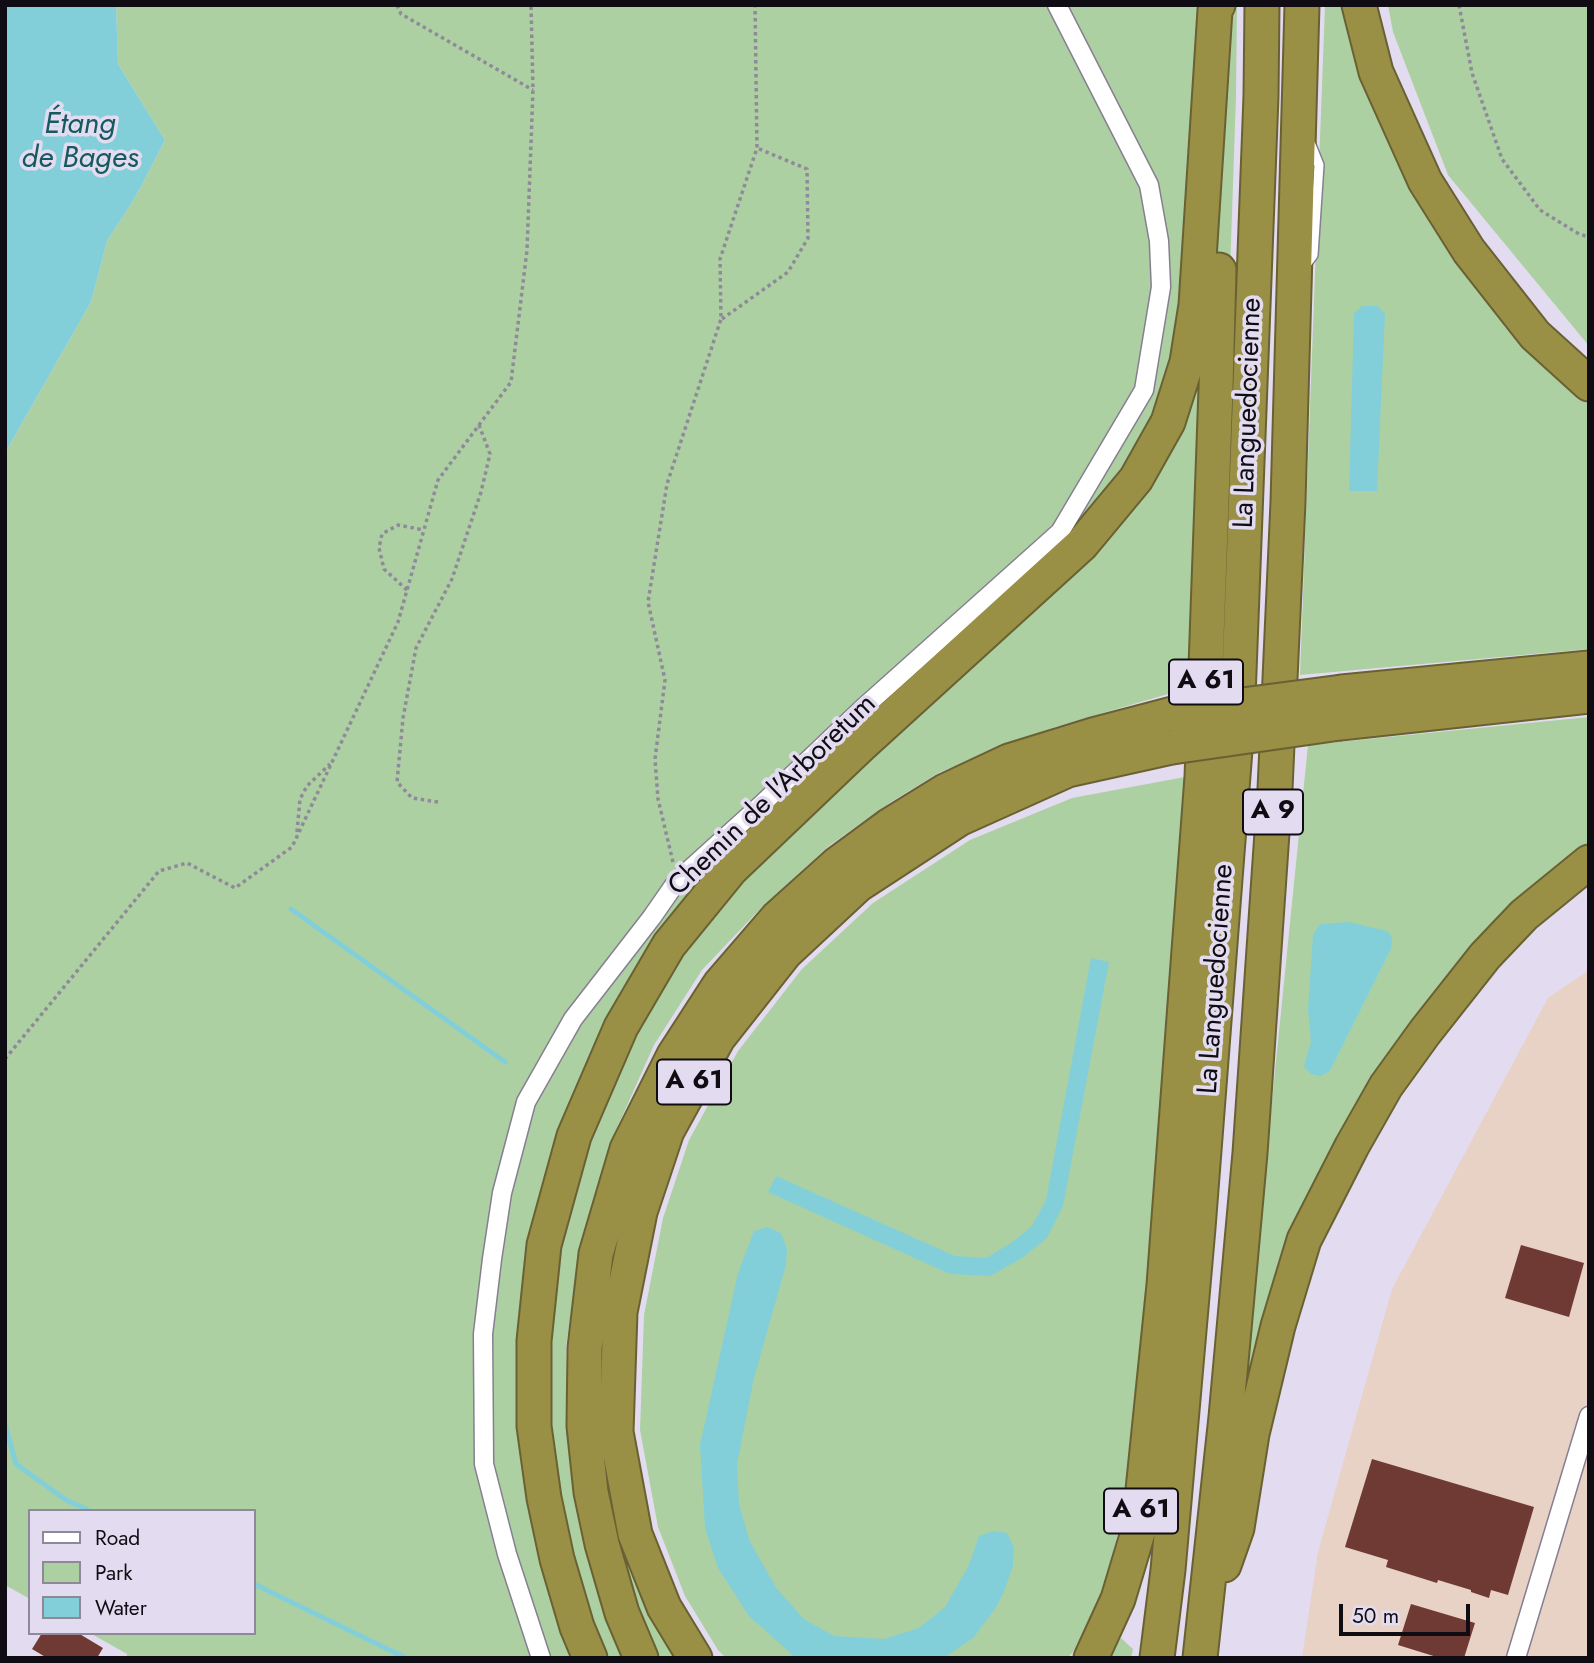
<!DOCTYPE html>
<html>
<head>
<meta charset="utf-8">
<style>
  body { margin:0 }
  #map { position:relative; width:1594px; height:1663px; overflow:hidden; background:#e3dcf0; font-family:Jost,sans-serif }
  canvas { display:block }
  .frame { position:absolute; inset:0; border:7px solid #0f0c13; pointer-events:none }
  .legend { position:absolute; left:28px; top:1509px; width:228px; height:126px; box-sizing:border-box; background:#e3dcf0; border:2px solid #8e8998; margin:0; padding:9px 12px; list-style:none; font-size:21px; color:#0f0c13 }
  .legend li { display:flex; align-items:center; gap:14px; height:35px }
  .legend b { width:35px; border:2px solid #8e8998 }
  .scale { position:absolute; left:1339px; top:1604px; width:131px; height:32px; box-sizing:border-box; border:4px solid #0f0c13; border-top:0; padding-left:9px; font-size:21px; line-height:24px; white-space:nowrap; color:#0f0c13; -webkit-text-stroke:5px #e3dcf0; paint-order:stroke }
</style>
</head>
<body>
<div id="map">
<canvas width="1594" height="1663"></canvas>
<div class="frame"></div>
<ul class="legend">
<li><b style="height:9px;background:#fff"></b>Road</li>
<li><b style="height:19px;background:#add0a2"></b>Park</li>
<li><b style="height:19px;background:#82cfda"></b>Water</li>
</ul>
<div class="scale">50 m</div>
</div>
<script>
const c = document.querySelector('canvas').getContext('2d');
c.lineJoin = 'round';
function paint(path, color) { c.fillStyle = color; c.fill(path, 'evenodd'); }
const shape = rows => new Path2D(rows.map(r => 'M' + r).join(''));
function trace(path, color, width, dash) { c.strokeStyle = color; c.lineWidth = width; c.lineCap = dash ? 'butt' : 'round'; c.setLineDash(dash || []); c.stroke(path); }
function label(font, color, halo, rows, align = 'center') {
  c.font = font + ' Jost,sans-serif'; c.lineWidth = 7; c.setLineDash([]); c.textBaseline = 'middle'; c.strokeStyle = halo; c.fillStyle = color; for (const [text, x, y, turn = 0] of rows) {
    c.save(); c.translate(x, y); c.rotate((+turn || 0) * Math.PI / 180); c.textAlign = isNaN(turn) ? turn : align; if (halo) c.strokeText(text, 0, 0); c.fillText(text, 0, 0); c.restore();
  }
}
const industrial = shape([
  [1589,970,1589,1658,1302,1658,1318,1552,1392,1289,1548,998]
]);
const green = shape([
  [116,5,1237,5,1236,96,1222,508,1212,686,1168,694,1055,727,940,772,891,802,830,845,762,907,702,970,654,1045,608,1148,580,1253,566,1346,567,1426,574,1498,585,1551,608,1620,623,1658,127,1658,127,1654,90,1633,254,1633,254,1511,30,1511,30,1599,5,1585,5,453,91,302,107,241,136,196,165,140,118,64],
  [1325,5,1348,5,1366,76,1589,398,1589,649,1300,675],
  [1388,5,1589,5,1589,346,1448,175,1393,32],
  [1589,717,1589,844,1543,878,1474,945,1290,1234,1242,1397,1308,745],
  [1201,774,1151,1303,1120,1526,1101,1598,1073,1652,1067,1658,726,1658,718,1650,685,1596,658,1527,640,1430,644,1315,663,1218,689,1140,738,1051,802,969,873,903,970,840,1072,798],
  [613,1535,637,1577,678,1658,656,1658,636,1610],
  [1121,1638,1133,1649,1131,1658,1107,1658]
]);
const water = shape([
  [5,5,116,5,118,64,165,140,136,196,107,241,91,302,5,453],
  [1362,306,1378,306,1385,314,1377,491,1349,491,1354,313],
  [1349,922,1387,931,1392,937,1391,949,1330,1071,1321,1076,1311,1074,1304,1067,1311,1041,1308,1010,1313,935,1320,924],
  [1091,958,1109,962,1063,1206,1047,1238,1022,1258,990,1276,950,1274,768,1192,776,1176,955,1256,986,1258,1011,1243,1032,1226,1046,1200],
  [767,1227,781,1233,787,1248,786,1265,754,1378,737,1464,739,1504,750,1542,777,1589,804,1619,834,1636,884,1639,919,1628,945,1607,969,1565,979,1536,993,1531,1007,1533,1014,1548,1013,1565,1004,1592,995,1609,973,1638,944,1658,796,1658,749,1616,718,1568,705,1528,700,1445,738,1273,754,1231]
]);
const stream = shape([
  [291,909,505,1062],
  [5,1424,16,1464,66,1500,90,1511],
  [254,1584,406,1658]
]);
const building = shape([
  [1521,1245,1584,1263,1569,1317,1505,1298],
  [1372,1459,1534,1507,1508,1595,1491,1590,1489,1598,1471,1592,1471,1590,1438,1580,1437,1583,1386,1567,1388,1560,1345,1547],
  [1411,1604,1475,1623,1464,1658,1440,1658,1398,1645],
  [42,1633,78,1633,103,1648,97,1658,47,1658,32,1649]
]);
const path = shape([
  [397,5,401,14,533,90],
  [1459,5,1472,73,1502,159,1540,210,1579,234,1589,237],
  [722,319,788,272,808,238,807,169,757,148],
  [407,590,384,569,379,548,382,534,398,525,424,530],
  [438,802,412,798,397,782,403,718,416,648,452,579,481,492,490,454,479,425],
  [297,832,300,799,307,786,330,764],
  [673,862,658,799,655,759,665,680,648,602,667,484,721,319,720,259,757,148,755,5],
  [5,1059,159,871,187,863,235,888,292,847,398,622,438,480,511,382,527,250,533,90,531,5]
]);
const service = shape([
  [1305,266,1313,255,1319,165,1311,145]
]);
const minor = shape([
  [541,1658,507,1554,484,1464,483,1334,492,1259,502,1193,526,1102,573,1019,652,917,677,881,760,806,863,708,1060,532,1144,390,1161,287,1159,241,1149,185,1057,5],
  [1516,1658,1589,1416]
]);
const motorway = shape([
  [1359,5,1376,72,1425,181,1469,251,1535,335,1589,384],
  [1342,692,1589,668],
  [1340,723,1589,696],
  [1224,1565,1237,1528,1252,1434,1278,1326,1304,1240,1352,1146,1386,1086,1425,1032,1485,956,1524,915,1589,862],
  [590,1658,577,1627,557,1559,544,1498,534,1426,534,1341,544,1245,574,1136,621,1027,669,945,731,869,860,746,1082,544,1136,479,1168,422,1187,362,1196,305,1215,10,1218,5],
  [641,1658,622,1613,602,1544,591,1492,584,1426,585,1348,596,1254,627,1149,674,1055,720,984,777,918,837,864,890,825,945,791,1009,761,1093,735,1173,714],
  [695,1658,664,1607,635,1534,616,1432,620,1312,640,1212,667,1131,718,1038,785,953,858,885,959,819,1068,770,1172,747],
  [1091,1658,1118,1599,1139,1529,1164,1285,1202,777,1216,389,1219,270],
  [1157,1658,1168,1570,1198,1228,1237,724,1261,96,1262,5],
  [1200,1658,1226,1417,1250,1153,1275,789,1288,502,1302,5]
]);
const motorwayBridge = shape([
  [1173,714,1342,692],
  [1172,747,1340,723]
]);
const shields = [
  [1206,682,74],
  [1273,812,60],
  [694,1082,74],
  [1141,1511,74]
];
const shieldNames = [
  ["A 61",1206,682],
  ["A 9",1273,812],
  ["A 61",694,1082],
  ["A 61",1141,1511]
];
const streetNames = [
  ["La Languedocienne",1249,413,-88],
  ["Chemin de l'Arboretum",773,796,-44],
  ["La Languedocienne",1217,979,-86]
];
const waterNames = [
  ["Étang",80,126],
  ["de Bages",80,160]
];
paint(industrial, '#e8d1c5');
paint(green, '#add0a2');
paint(water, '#82cfda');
trace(stream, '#82cfda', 5);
paint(building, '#703a34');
trace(service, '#867f91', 12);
trace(minor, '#867f91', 21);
trace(motorway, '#696134', 37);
trace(path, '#8f8a99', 3.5, [3.5, 3.5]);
trace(service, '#fff', 9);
trace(minor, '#fff', 18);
trace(motorway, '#998f45', 33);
trace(motorwayBridge, '#696134', 37, []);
trace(motorwayBridge, '#998f45', 33);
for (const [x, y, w] of shields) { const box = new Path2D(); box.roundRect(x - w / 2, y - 22.5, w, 45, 5); c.fillStyle = '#e3dcf0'; c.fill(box); trace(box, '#0f0c13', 2); }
label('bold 26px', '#0f0c13', null, shieldNames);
label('28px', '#0f0c13', '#e3dcf0', streetNames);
label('italic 30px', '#165961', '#e3dcf0', waterNames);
</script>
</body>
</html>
